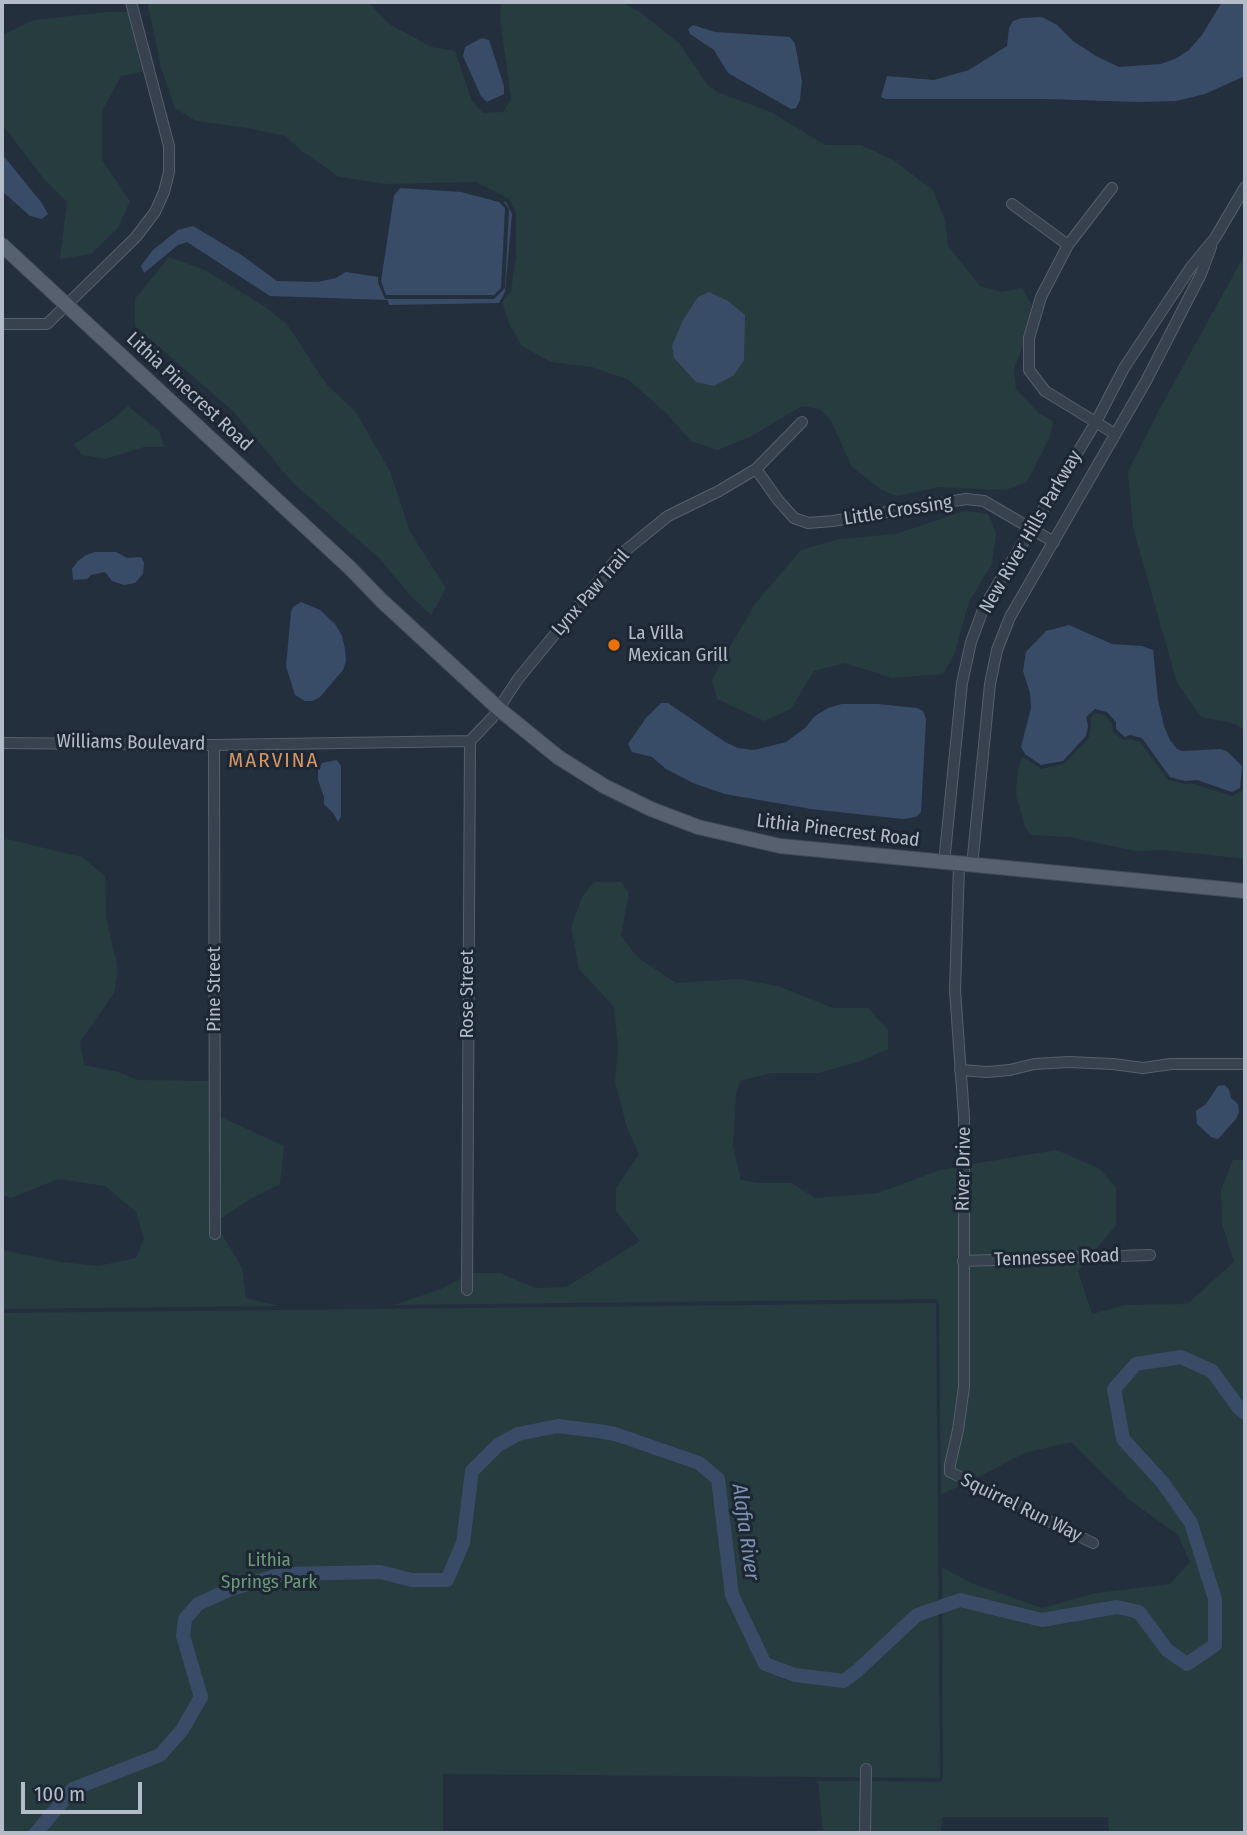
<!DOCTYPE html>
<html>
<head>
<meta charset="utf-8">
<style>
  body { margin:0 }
  #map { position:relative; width:1247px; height:1835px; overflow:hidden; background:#242f3e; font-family:"Fira Sans Condensed",sans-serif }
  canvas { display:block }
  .frame { position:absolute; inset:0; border:4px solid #b4bcc9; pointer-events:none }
  .scale { position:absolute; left:21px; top:1782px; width:121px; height:32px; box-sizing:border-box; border:4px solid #b4bcc9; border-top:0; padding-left:9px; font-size:21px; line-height:24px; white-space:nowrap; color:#b4bcc9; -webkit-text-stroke:5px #1d2633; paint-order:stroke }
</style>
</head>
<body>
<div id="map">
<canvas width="1247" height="1835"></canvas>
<div class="frame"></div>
<div class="scale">100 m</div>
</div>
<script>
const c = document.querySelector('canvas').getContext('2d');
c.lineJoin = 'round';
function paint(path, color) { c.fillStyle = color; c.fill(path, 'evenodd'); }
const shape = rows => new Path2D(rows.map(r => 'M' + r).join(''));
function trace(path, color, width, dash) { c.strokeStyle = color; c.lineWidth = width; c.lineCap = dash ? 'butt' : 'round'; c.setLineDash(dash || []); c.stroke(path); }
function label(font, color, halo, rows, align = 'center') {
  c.font = font + ' "Fira Sans Condensed",sans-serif'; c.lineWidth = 6; c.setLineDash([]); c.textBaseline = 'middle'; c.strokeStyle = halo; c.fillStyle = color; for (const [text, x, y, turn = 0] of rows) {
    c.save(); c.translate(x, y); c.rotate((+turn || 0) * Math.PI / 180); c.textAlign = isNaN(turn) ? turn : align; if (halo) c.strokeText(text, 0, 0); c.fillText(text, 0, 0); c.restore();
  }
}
const green = shape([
  [150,2,368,2,389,24,432,47,455,51,471,99,483,113,503,112,511,99,500,18,501,2,621,2,640,12,679,43,707,84,717,92,771,112,825,145,861,145,893,160,933,190,945,220,948,246,980,286,1002,292,1022,288,1031,304,1030,329,1014,368,1016,389,1039,413,1053,421,1050,437,1027,482,1006,490,940,487,897,496,882,490,852,467,831,421,820,409,802,406,750,437,718,450,691,441,666,413,629,380,592,367,551,362,522,346,510,326,502,302,511,291,516,256,516,212,509,199,476,182,386,184,339,177,302,151,285,136,247,128,196,121,175,108,161,67,148,6],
  [108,12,129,12,145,71,121,76,102,111,102,160,130,201,118,228,91,254,60,259,67,202,44,179,2,124,2,35,34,20],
  [1245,254,1245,731,1236,724,1201,717,1177,683,1133,528,1128,471,1159,410],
  [169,257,205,270,264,306,287,324,327,385,355,411,390,471,410,532,446,588,431,615,411,596,379,558,293,483,234,412,135,326,135,299],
  [128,406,160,432,164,447,144,447,105,459,82,455,74,444,116,417],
  [965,511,988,514,996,533,992,564,969,602,954,655,943,674,892,678,845,663,814,671,791,709,764,721,717,699,712,680,728,650,755,604,801,550,840,539,895,534],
  [1095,713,1105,715,1112,724,1113,732,1123,740,1130,739,1140,742,1168,780,1185,784,1194,784,1232,796,1244,789,1245,767,1245,859,1165,850,1135,851,1069,837,1031,835,1025,827,1016,794,1018,770,1022,756,1041,769,1064,764,1089,738,1091,726,1090,718],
  [7,839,82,857,105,876,106,917,118,970,114,993,80,1042,84,1065,119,1072,137,1080,211,1081,211,1239,219,1239,220,1231,242,1268,246,1298,279,1306,2,1309,2,1250,62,1262,98,1266,136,1258,144,1239,136,1212,105,1186,58,1179,11,1198,2,1195,2,841],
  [594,882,621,882,629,893,621,935,637,957,676,983,739,979,778,986,833,1008,868,1008,888,1030,888,1049,861,1061,818,1073,771,1073,740,1081,736,1096,733,1146,741,1180,760,1183,792,1183,815,1198,878,1193,940,1170,959,1167,960,1387,945,1474,947,1477,961,1485,941,1495,939,1303,936,1299,394,1305,441,1289,462,1278,462,1295,470,1295,472,1273,500,1273,535,1288,566,1287,640,1241,616,1211,616,1188,639,1154,627,1128,615,1082,618,1045,614,1007,579,969,571,928,582,897],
  [219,1082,221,1117,284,1146,280,1184,249,1200,220,1219],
  [1057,1150,1100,1169,1116,1187,1116,1225,1094,1252,967,1256,967,1165],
  [1233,1160,1245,1160,1245,1833,1109,1833,1108,1817,942,1817,941,1833,869,1833,870,1781,941,1782,943,1778,942,1567,971,1583,1042,1608,1096,1593,1170,1584,1190,1562,1178,1535,1131,1501,1071,1442,1025,1453,972,1480,954,1470,967,1265,1085,1262,1078,1271,1092,1314,1125,1305,1187,1304,1234,1262,1222,1224,1221,1190],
  [936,1303,940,1778,443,1774,443,1833,2,1833,2,1313],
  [818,1781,861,1781,861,1833,823,1833]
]);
const water = shape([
  [1222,2,1245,2,1245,76,1205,94,1176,101,1138,102,1047,99,886,99,881,97,887,76,934,80,969,70,1007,46,1009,28,1013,21,1022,18,1042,17,1057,25,1073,41,1096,56,1119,67,1161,64,1175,59,1189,50,1202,35],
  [693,25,715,32,790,37,795,44,802,81,800,100,796,108,791,109,728,73,714,50,690,34,688,29],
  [482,38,489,40,504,86,504,94,487,102,481,96,463,56,465,47],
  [2,154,41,202,48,214,42,219,30,216,2,191],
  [400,188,461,192,499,202,505,208,501,288,494,295,386,295,381,281,394,196],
  [504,202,506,202,512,214,505,292,499,303,389,305,388,300,270,296,187,242,178,245,144,273,141,266,153,250,178,230,193,226,243,256,277,281,318,282,336,278,346,272,378,277,378,283,385,299,494,299,505,288,509,209],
  [709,292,728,301,745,315,744,360,734,375,714,386,696,382,674,358,672,346,682,322,698,297],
  [95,552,116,552,127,558,141,557,144,563,143,574,135,583,124,585,112,581,105,572,91,575,87,579,73,580,72,569,78,561,86,555],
  [301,602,320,610,335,624,342,636,345,649,346,661,343,670,320,697,312,701,305,701,295,695,286,666,291,612,293,607],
  [1069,625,1112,644,1142,646,1153,650,1158,700,1164,726,1170,740,1177,749,1182,751,1221,749,1228,752,1242,766,1240,788,1232,792,1197,780,1185,781,1170,777,1142,738,1130,735,1125,737,1116,729,1116,722,1107,712,1095,709,1086,717,1088,726,1086,736,1063,761,1041,765,1025,754,1021,747,1031,708,1030,693,1023,671,1026,652,1046,631],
  [661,703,668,703,725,742,738,748,754,750,786,742,805,728,815,716,828,708,842,704,877,704,917,708,923,711,926,719,921,812,916,817,903,819,811,809,725,794,693,783,666,769,652,757,632,752,628,744,646,718],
  [337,760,341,766,341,816,338,822,334,814,324,804,324,797,318,780,318,770,322,763],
  [1225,1085,1229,1090,1231,1098,1238,1104,1239,1112,1236,1119,1218,1139,1211,1137,1197,1124,1196,1111,1206,1104,1218,1086]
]);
const river = shape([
  [36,1833,73,1789,160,1755,182,1730,201,1697,183,1636,185,1619,198,1604,231,1589,283,1574,380,1572,412,1580,447,1580,463,1543,472,1471,498,1445,518,1434,558,1426,598,1431,615,1434,699,1463,718,1479,732,1595,765,1664,795,1675,844,1681,857,1671,917,1615,960,1600,1042,1620,1117,1607,1139,1612,1167,1650,1187,1664,1215,1645,1215,1599,1191,1523,1163,1483,1123,1439,1114,1389,1136,1364,1181,1357,1212,1371,1239,1408,1245,1413]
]);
const minor = shape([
  [1112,188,1068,245,1041,297,1029,338,1029,370,1045,391,1115,434],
  [1012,204,1068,245],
  [2,324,47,324,136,237,155,212,164,192,169,172,169,146,131,2],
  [756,469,778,500,794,518,808,523,833,521,966,499,984,501,1054,542],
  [2,743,214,745,470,741],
  [214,745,215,1234],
  [944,863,962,683,971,642,984,607,1096,422,1124,368,1191,267,1215,238,1245,187],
  [959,865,955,990,964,1117,964,1387,958,1430,950,1465,950,1472,1093,1543],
  [972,866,990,684,997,650,1010,617,1146,381,1201,274,1211,247],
  [960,1070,987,1072,1010,1070,1034,1064,1069,1062,1113,1064,1143,1068,1171,1064,1245,1064],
  [963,1261,1150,1255],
  [467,1290,470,741,493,717,518,679,620,555,668,516,719,491,756,469,802,422],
  [865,1833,866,1769]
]);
const major = shape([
  [2,245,350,568,382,601,499,709,558,757,604,786,651,809,698,827,780,846,1245,891]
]);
const markers = [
  [614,645,7,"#e8710a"]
];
const streetNames = [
  ["Lithia Pinecrest Road",189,392,43],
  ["Little Crossing",898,511,-9],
  ["New River Hills Parkway",1031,532,-60],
  ["Lynx Paw Trail",591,593,-49],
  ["Williams Boulevard",131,743,1],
  ["Lithia Pinecrest Road",838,831,7],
  ["Pine Street",215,989,-90],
  ["Rose Street",468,994,-90],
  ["River Drive",964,1169,-89],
  ["Tennessee Road",1057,1258,-2],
  ["Squirrel Run Way",1021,1508,26]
];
const poiNames = [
  ["La Villa",628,634],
  ["Mexican Grill",628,656]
];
const parkNames = [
  ["Lithia",269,1561],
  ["Springs Park",269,1583]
];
const neighbourhoodNames = [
  ["MARVINA",274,761]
];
const waterNames = [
  ["Alafia River",745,1532,82]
];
paint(green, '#263c3f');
paint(water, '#394c67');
trace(river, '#394c67', 14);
trace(minor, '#565f6c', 12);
trace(major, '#414a57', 16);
trace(minor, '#38414e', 10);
trace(major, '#56606e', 14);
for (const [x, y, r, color] of markers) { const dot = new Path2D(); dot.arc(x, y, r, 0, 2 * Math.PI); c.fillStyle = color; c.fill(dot); trace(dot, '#1d2633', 2.5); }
label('19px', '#b4bcc9', '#1d2633', streetNames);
label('19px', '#b4bcc9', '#1d2633', poiNames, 'left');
label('19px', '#6b9a76', '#1d2633', parkNames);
c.letterSpacing = '2px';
label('21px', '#d59563', '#1d2633', neighbourhoodNames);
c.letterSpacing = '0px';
label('italic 21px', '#7c92b1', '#1d2633', waterNames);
</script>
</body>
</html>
